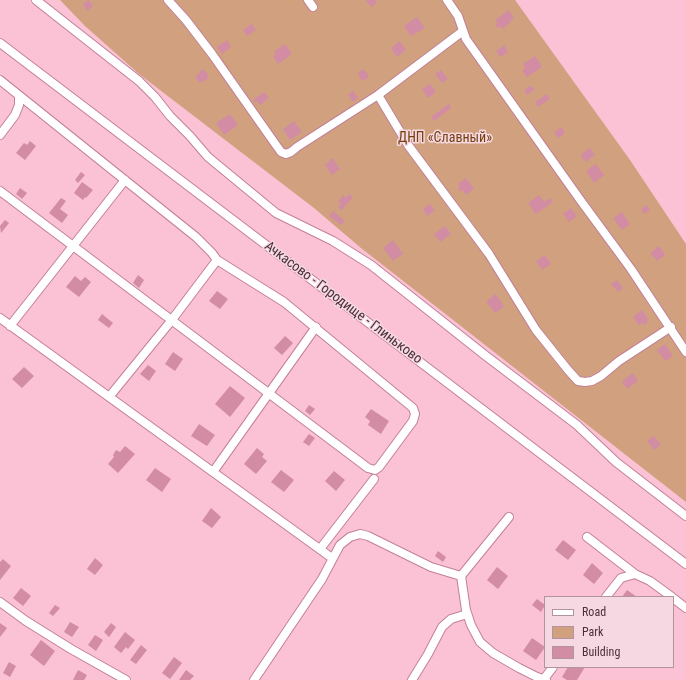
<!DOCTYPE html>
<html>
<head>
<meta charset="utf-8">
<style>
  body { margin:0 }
  #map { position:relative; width:686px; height:680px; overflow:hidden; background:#fbc1d4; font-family:"Roboto Condensed",sans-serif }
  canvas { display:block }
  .legend { position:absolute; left:544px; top:596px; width:130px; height:72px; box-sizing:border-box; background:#f5d8e1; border:1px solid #b1949e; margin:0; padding:5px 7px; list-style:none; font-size:12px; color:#4c2f39 }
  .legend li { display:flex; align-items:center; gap:8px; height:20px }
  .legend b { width:20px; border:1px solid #b1949e }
</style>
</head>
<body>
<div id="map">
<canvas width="686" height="680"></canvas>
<ul class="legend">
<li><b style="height:5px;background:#fff"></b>Road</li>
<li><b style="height:11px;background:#d1a17f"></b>Park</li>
<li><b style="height:11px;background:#d28ca4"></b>Building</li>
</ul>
</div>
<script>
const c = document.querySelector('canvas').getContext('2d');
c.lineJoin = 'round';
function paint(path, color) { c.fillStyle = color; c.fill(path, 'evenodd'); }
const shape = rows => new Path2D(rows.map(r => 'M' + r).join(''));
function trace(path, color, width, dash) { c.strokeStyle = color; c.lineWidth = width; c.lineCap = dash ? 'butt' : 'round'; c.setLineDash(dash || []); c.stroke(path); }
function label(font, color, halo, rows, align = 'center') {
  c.font = font + ' "Roboto Condensed",sans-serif'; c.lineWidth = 3; c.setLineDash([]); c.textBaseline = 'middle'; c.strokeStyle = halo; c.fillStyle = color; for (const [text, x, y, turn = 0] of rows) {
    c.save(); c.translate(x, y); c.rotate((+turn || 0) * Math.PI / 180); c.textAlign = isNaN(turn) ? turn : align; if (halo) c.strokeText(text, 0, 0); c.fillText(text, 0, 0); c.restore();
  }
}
const green = shape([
  [60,0,515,0,630,160,686,244,686,502,361,248,314,208,139,74,85,26]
]);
const building = shape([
  [89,0,93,6,87,11,83,4],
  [366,0,375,0,377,3,371,7],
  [509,10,514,18,510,21,511,22,502,29,500,26,497,28,495,25,498,23,495,20],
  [417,17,425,28,411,36,404,26],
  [252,24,256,30,247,36,243,30],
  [227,40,231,47,222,54,217,47],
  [400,41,406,50,397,57,391,48],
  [285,44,292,54,278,64,273,56,276,54,274,52],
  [504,45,508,52,500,57,496,51],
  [535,56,542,67,527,77,522,70,525,68,523,64],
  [203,69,208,74,207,75,209,78,200,83,195,77],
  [364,69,369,77,363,81,362,79,361,80,358,73],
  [441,70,448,79,442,83,435,74],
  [430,84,436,92,428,98,422,89],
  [530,86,532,87,533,87,534,90,527,95,524,91],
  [353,91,358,98,353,102,348,95],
  [264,92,269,98,260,105,257,101,255,102,253,100],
  [547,94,550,99,538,107,535,102],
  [449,104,451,108,434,121,431,117],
  [230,114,238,125,224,135,216,123],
  [294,121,302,132,290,140,283,129],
  [562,127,565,133,558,138,554,132],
  [30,141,36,146,25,160,16,153,24,143,27,145],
  [590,148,595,155,586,162,580,155],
  [330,159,333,159,340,169,332,175,324,164,329,163],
  [596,164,604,175,594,183,586,171],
  [81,172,85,175,78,183,75,180],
  [466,178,474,189,466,195,463,190,461,192,458,188,460,187,458,184],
  [82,182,93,190,86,198,85,197,83,200,74,193],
  [20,188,27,193,22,199,16,194],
  [349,194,353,197,342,210,338,208,341,204,338,202,343,195,346,198],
  [539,195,544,202,550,198,553,202,536,214,528,203],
  [61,198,66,201,60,209,68,215,62,223,49,213],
  [430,204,435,211,427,216,423,209],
  [647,205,650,210,644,214,641,209],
  [571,208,577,216,569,222,563,214],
  [333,211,345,221,341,225,329,216],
  [622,212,630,224,622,230,613,218],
  [5,220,9,223,1,233,0,226],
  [445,226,451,234,440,242,434,234],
  [393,240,403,254,393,261,383,248],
  [659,246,665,255,657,261,650,253],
  [545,255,551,264,542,270,536,261],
  [138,275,144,280,139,288,133,283],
  [75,276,81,281,85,277,91,282,79,297,66,287],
  [617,280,623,288,618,292,611,284],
  [217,291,228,299,220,309,209,301],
  [496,294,504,307,495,313,486,301],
  [642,310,648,319,647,320,648,322,644,325,643,323,639,325,633,317],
  [102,314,113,323,109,328,98,320],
  [285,336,293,343,282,355,274,348],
  [665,344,673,356,665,361,657,350],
  [173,352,183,359,175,371,165,364],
  [148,365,156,371,149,381,140,374],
  [24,367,34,376,22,388,12,379],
  [633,373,638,381,627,389,622,381],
  [230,386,245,398,230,417,215,404],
  [309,405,315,409,310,415,305,411],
  [371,409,389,421,381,434,368,425,370,421,365,417],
  [199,424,215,435,207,446,191,436],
  [309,434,315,438,309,446,303,442],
  [654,436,661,445,654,450,647,441],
  [125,446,135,454,118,473,108,464,114,457,113,455,116,450,120,452],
  [257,448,264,454,262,457,267,461,256,474,244,464],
  [155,468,171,479,162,492,146,480],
  [281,470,294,480,284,492,271,482],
  [334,471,345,480,336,491,325,481],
  [211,508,221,517,212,528,202,521],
  [563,540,576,550,568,560,555,550],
  [438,551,446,557,443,562,435,556],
  [95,558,103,565,95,575,87,569],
  [3,559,11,566,0,580,0,562],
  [592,563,603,573,594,584,583,575],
  [497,567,508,576,498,589,487,580],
  [21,588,31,596,23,606,13,598],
  [627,590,637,597,622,597],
  [537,599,545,605,541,612,532,605],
  [55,605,60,608,53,616,49,613],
  [70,622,79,627,72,637,64,632],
  [0,623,7,628,0,637],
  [111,623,116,627,109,637,104,632],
  [125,632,135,640,128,649,126,647,121,653,114,647],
  [95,635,103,640,96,651,88,645],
  [532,638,545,647,536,660,523,651],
  [41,640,55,651,44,666,30,655],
  [141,645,147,650,136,664,130,660],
  [174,657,182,663,170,679,162,673],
  [9,662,16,666,10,677,3,673],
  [568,667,585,667,577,680,567,680,562,677],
  [78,670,87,675,84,680,73,680],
  [186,670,194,676,190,680,179,680]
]);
const minor = shape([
  [36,0,139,81,155,97,170,116,190,136,208,157,276,213,333,241,371,265,486,356,577,425,616,462,686,516],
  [168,0,186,20,212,54,276,145,281,152,286,154,291,152,297,147,378,95,463,31],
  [308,0,313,7],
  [447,0,458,16,466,39,581,201,631,269,686,352],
  [0,43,686,564],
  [0,80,196,237,212,253,217,260,284,302,413,408,415,414,413,421,379,467,375,470,368,468,0,191],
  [378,95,408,145,489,254,536,330,568,370,578,381,585,382,592,381,601,376,619,361,671,327],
  [0,135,15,115,19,105,19,96],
  [0,318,332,558],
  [10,326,125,180],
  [109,397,171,321,217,260],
  [213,472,316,327],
  [509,517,461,576,466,610,471,625,480,642,493,653,519,668,537,677,546,680],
  [587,537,635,574],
  [320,549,374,479],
  [606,597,621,578,635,574,650,581,672,597],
  [673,598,686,608],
  [0,602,26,621,71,649,126,680],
  [544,679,553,667],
  [254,680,322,579,340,545,350,537,360,534,368,536,431,567,461,576],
  [412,680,428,654,442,627,451,619,467,614]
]);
const parkNames = [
  ["ДНП «Славный»",445,138]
];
const streetNames = [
  ["Ачкасово - Городище - Глиньково",343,303,37]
];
paint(green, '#d1a17f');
paint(building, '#d28ca4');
trace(minor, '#c38097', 10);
trace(minor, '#fff', 8);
label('14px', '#76400e', '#f5d8e1', parkNames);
label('14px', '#4c2f39', '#f5d8e1', streetNames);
</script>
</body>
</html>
